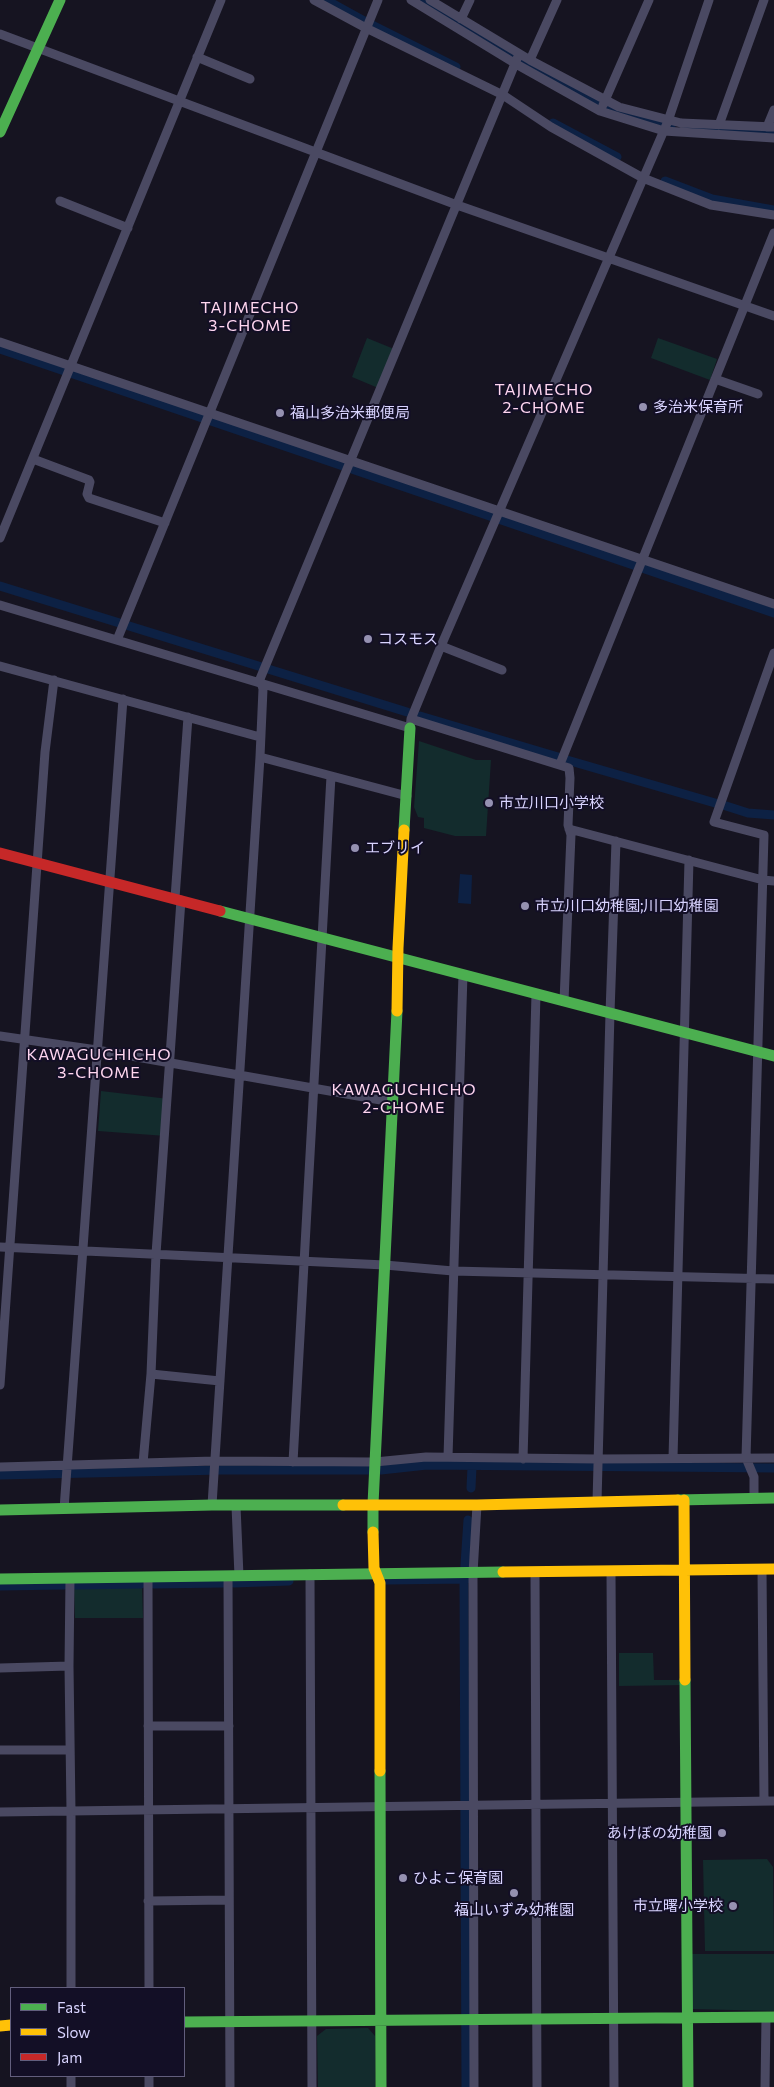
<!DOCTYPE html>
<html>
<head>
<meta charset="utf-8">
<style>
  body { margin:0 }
  #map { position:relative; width:774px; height:2087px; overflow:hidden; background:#161421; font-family:Commissioner,sans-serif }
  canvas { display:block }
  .legend { position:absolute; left:10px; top:1987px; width:175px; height:90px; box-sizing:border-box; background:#130f26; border:1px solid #625e7d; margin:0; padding:6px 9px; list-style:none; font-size:15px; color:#d9d4ff }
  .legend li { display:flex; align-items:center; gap:10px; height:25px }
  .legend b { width:25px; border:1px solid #625e7d }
</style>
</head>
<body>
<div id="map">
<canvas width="774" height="2087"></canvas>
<ul class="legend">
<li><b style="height:6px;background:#4caf50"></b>Fast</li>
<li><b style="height:6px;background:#ffc107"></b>Slow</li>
<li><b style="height:6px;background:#c62828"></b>Jam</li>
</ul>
</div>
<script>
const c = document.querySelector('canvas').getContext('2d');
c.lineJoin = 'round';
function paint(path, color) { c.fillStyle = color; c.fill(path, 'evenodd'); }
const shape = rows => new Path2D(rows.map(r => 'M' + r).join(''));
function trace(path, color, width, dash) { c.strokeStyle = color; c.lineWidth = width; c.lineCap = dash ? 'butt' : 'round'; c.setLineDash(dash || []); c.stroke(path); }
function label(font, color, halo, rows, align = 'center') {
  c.font = font + ' Commissioner,"Noto Sans JP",sans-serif'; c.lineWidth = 4; c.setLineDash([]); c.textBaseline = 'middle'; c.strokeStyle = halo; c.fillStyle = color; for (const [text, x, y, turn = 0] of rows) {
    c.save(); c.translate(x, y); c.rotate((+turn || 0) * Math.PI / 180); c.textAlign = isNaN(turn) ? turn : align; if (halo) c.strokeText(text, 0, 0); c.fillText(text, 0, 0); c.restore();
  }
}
const green = shape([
  [367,338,399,351,383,390,352,377],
  [658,338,717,359,710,380,651,358],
  [419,741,476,760,491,760,486,836,455,836,424,828,424,818,418,817,414,807],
  [101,1091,169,1099,166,1136,98,1131],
  [74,1586,142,1586,143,1618,75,1618],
  [619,1653,653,1653,654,1680,686,1680,686,1685,619,1686],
  [767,1859,773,1867,774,1951,705,1951,703,1860],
  [692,1954,774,1954,774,2011,692,2009],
  [368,2028,375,2036,375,2087,318,2087,317,2036,326,2029]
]);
const water = shape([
  [460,874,472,875,471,904,458,903]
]);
const canal = shape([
  [326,0,364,21],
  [421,0,567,88,616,111,671,127],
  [372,25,456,67],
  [553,123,617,157],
  [687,128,774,133],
  [665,181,712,199,774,210],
  [0,349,774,613],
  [0,586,407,712],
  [420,716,558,757],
  [567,760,715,803],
  [723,805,748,813,774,815],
  [0,1475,222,1470,381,1470,427,1465,774,1468],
  [471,1488,472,1467],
  [386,1580,467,1579],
  [234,1583,289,1581],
  [154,1584,224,1583],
  [76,1585,141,1584],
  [0,1586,64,1585],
  [466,2087,464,1579,468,1520]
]);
const street = shape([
  [314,0,366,28,503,95,551,127,643,178,711,205,774,215],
  [411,0,516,64,600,111,664,131,774,138],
  [430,0,530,60,619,107,681,123,774,127],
  [461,19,470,0],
  [0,34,457,205,774,316],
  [197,57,250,79],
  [530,60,557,0],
  [603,105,649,0],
  [719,125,764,0],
  [767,127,774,110],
  [60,201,128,228],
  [0,342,774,604],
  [715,379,758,394],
  [33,459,89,480,90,482,87,494,89,498,165,523],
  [0,538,221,0],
  [0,605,410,728,411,719,441,646,668,121,709,0],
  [117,640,378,0],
  [441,646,502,670],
  [0,666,260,737],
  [411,719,569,768,570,778,568,825,571,835,564,1001],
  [260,757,407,796],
  [560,764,774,233],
  [569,829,763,880,774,881],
  [175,898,188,717],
  [0,1036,97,1050,392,1102],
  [0,1247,385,1265,453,1271,774,1279],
  [151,1374,220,1381],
  [0,1385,45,752,54,680],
  [448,1457,463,974],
  [673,1458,689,860],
  [523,1459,536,994],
  [293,1462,331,776],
  [143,1463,151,1374,156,1254,181,900],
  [0,1467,214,1461,375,1462,426,1457,598,1459,774,1458],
  [754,1498,754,1477,746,1458,764,835,714,822,774,653],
  [597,1502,610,1013,616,841],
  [212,1505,260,757,263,689,260,679,519,54],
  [236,1506,239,1576],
  [64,1509,123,699],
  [762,1569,764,1801],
  [611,1572,614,2087],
  [535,1573,537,2087],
  [310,1574,312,2087],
  [228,1576,230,2087],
  [148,1578,149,1988],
  [70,1579,69,1666,71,1811,71,1988],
  [0,1668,69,1666],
  [148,1726,229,1726],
  [0,1750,70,1750],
  [0,1812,774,1801],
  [148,1901,229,1900],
  [71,2076,71,2087],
  [149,2087,149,2076],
  [474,2087,473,1573,477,1505],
  [765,2087,766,2017]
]);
const fast = shape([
  [0,132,60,0],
  [404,830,410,728],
  [220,911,774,1056],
  [678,1500,774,1498],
  [0,1510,212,1505,343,1505],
  [373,1532,373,1504,397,1011],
  [0,1579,503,1572],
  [685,1680,688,2087],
  [380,1771,381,2087],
  [184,2022,774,2017]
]);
const slow = shape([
  [397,1011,398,948,404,830],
  [684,1500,685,1680],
  [343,1505,477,1505,678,1500],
  [373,1532,374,1568,380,1583,380,1771],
  [503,1572,774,1569],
  [0,2026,11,2025]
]);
const jam = shape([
  [0,853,220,911]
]);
const markers = [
  [643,407,5,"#9591b1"],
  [280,413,5,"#9591b1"],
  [368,639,5,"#9591b1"],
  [489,803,5,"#9591b1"],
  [355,848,5,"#9591b1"],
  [525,906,5,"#9591b1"],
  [722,1833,5,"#9591b1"],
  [403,1878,5,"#9591b1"],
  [514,1893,5,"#9591b1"],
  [733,1906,5,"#9591b1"]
];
const poiNames = [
  ["多治米保育所",653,407],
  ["福山多治米郵便局",290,413],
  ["コスモス",378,639],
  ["市立川口小学校",499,803],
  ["エブリイ",365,848],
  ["市立川口幼稚園;川口幼稚園",535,906],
  ["あけぼの幼稚園",712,1833,"right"],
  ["ひよこ保育園",413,1878],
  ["市立曙小学校",723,1906,"right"],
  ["福山いずみ幼稚園",514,1910,"center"]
];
const neighbourhoodNames = [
  ["TAJIMECHO",250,308],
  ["3-CHOME",250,326],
  ["TAJIMECHO",544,390],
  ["2-CHOME",544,408],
  ["KAWAGUCHICHO",99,1055],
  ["3-CHOME",99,1073],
  ["KAWAGUCHICHO",404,1090],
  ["2-CHOME",404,1108]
];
paint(green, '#132c2d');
paint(water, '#0d2144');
trace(canal, '#0d2144', 9);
trace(street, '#4a4962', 9);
trace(fast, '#4caf50', 11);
trace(slow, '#ffc107', 11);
trace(jam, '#c62828', 11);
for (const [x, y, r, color] of markers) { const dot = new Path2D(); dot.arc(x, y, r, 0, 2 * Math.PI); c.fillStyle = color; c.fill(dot); trace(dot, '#130f26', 2); }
label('15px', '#d9d4ff', '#130f26', poiNames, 'left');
c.letterSpacing = '1px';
label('16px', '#ffd6f0', '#130f26', neighbourhoodNames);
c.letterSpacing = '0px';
</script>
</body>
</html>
